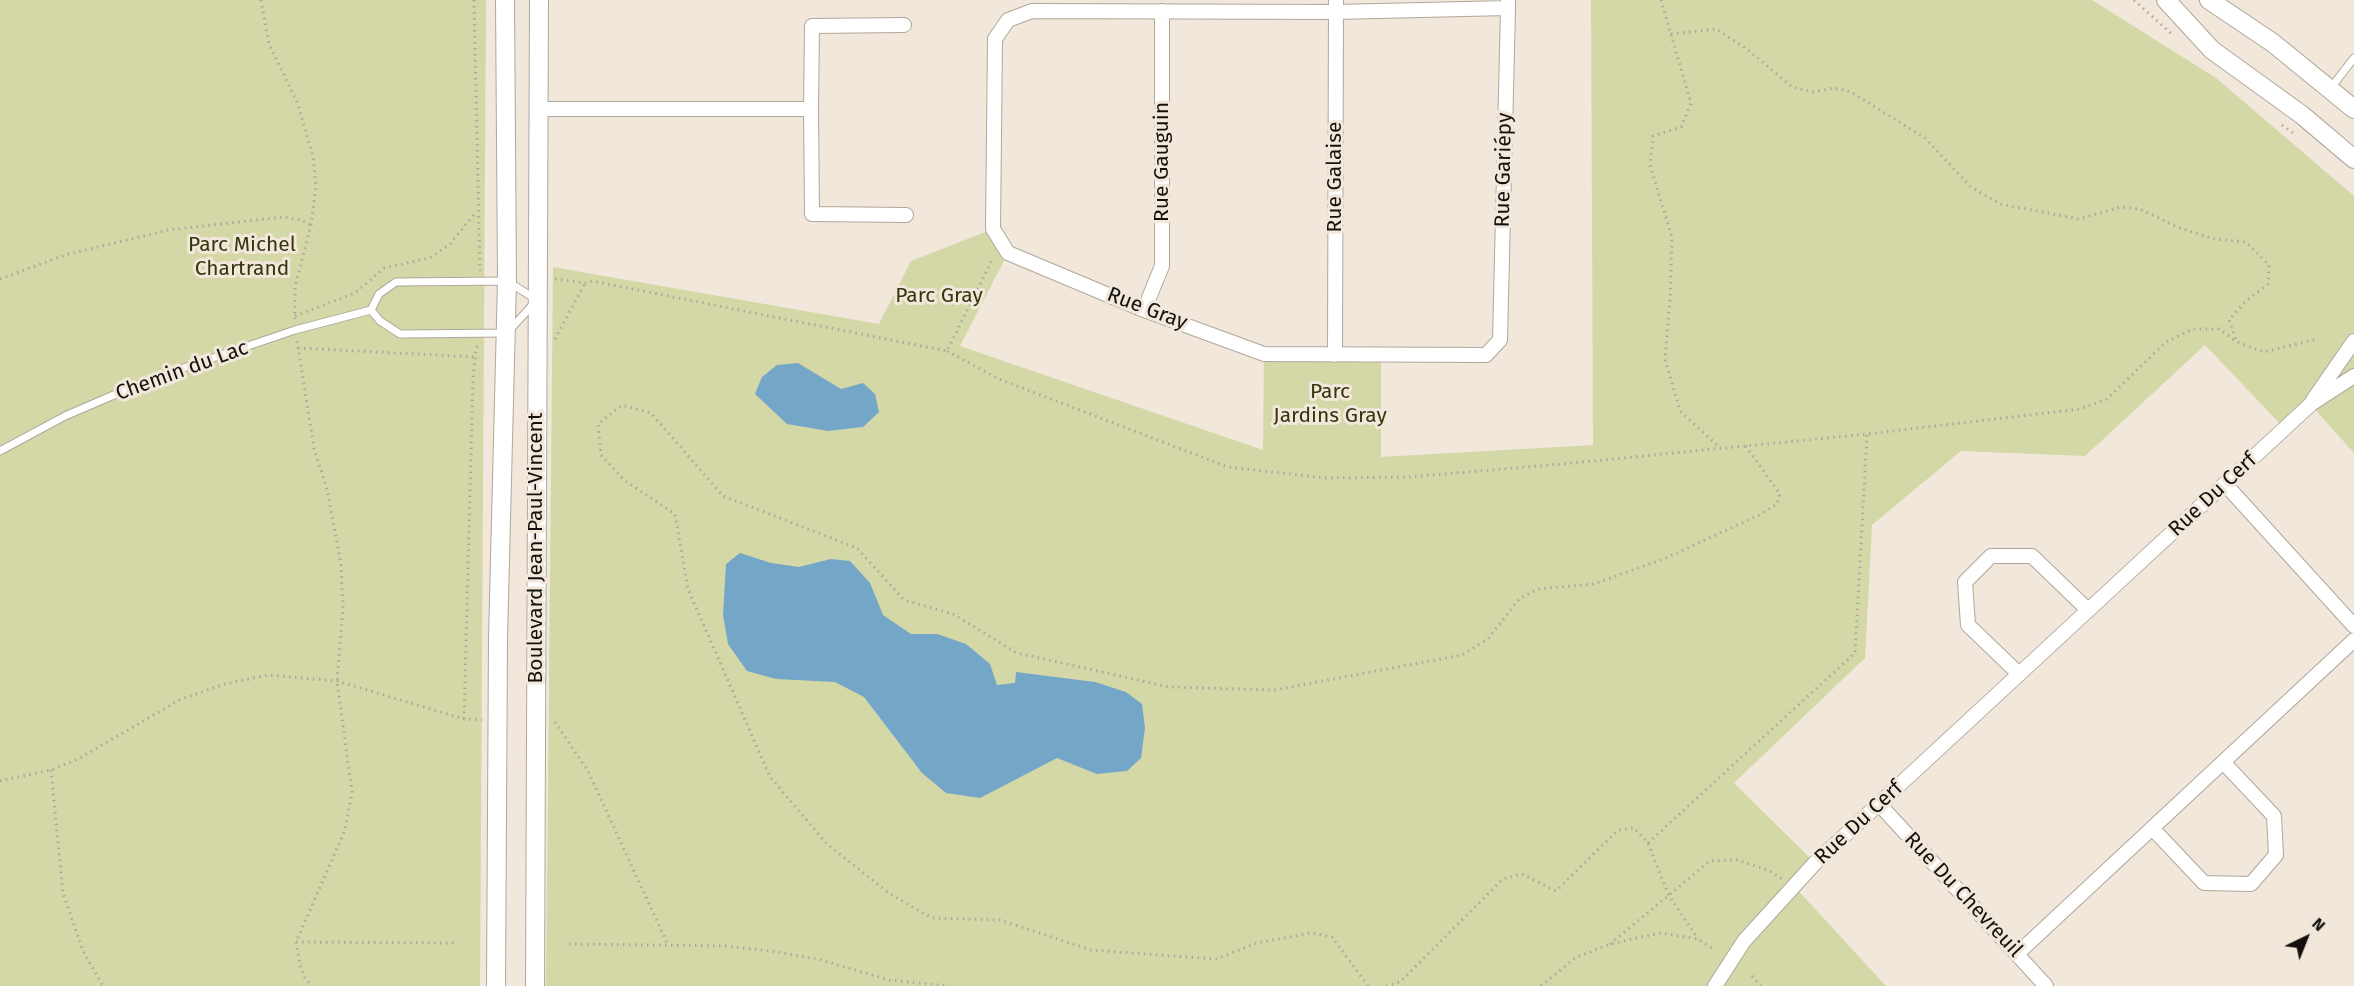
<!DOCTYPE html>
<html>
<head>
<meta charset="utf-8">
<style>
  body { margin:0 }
  #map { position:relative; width:2354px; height:986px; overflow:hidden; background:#f1e7db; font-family:"Fira Sans",sans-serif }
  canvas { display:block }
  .north { position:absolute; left:2276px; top:908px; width:60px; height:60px; -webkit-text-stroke:4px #f1e7db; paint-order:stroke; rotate:43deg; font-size:16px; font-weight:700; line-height:24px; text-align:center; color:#14110d }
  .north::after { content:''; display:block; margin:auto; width:21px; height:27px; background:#14110d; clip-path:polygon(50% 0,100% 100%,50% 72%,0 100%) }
</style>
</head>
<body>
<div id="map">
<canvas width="2354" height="986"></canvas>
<div class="north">N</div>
</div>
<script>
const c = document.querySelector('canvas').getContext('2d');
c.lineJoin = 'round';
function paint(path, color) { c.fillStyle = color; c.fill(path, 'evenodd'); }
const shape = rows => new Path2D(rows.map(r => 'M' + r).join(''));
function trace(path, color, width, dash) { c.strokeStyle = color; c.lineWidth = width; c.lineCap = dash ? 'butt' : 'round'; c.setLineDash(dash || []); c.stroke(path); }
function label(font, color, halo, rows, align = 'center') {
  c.font = font + ' "Fira Sans",sans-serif'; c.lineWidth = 6; c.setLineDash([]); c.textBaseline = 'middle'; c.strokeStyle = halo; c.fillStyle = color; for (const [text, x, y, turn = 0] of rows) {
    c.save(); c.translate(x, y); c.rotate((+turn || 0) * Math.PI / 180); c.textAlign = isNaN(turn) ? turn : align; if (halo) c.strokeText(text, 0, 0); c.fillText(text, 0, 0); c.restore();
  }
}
const green = shape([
  [0,0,486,0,480,986,0,986],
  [1591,0,2092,0,2216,78,2354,196,2354,453,2311,405,2285,429,2205,345,2085,456,1961,451,1872,525,1865,658,1734,783,1815,863,1794,886,1886,986,546,986,553,267,879,324,911,261,993,229,1008,253,960,346,1263,450,1264,354,1381,356,1381,457,1593,445]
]);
const water = shape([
  [798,363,841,389,863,383,875,394,879,412,863,427,828,431,787,424,755,394,762,377,777,365],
  [740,553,771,563,799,567,831,559,850,561,870,583,883,615,911,634,937,634,966,644,990,664,997,685,1015,683,1016,672,1095,682,1126,692,1142,704,1145,728,1141,758,1127,771,1097,774,1057,758,980,798,946,793,922,773,864,697,835,682,776,679,747,671,728,644,723,615,726,564]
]);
const path = shape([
  [261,0,269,44,298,104,313,157,316,186,311,225,295,287,295,319],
  [474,0,480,271],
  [1661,0,1691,103,1681,127,1653,136,1650,165,1672,237,1670,300,1665,359,1680,411,1720,448],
  [2134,0,2173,35],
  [1671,34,1716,29,1747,49,1792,87,1813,92,1834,88,1851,92,1925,138,1971,187,2000,204,2079,219,2121,207,2140,209,2177,227,2214,239,2246,242,2269,265,2268,284,2245,302,2229,320,2237,342,2264,352,2317,339],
  [2282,125,2296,135],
  [0,279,65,255,168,230,283,217,301,220,311,225],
  [555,279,585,283,592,281,947,351,993,258],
  [295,316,355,293,384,268,430,258,450,244,476,212],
  [555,339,585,283],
  [297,341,314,448,327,489,341,564,343,609,337,681,352,792,345,830,296,942,300,965,304,977,312,986],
  [298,348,475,357],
  [947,351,999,379,1228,467,1325,478,1409,477,1562,464,1867,434,2080,409,2107,399,2166,342,2193,329,2219,329,2237,342],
  [464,719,473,379,476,348,479,344],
  [555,722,588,771,668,945],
  [51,770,63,893,83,951,103,986],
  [0,781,51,770,78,759,181,699,225,684,268,675,337,681,464,719,482,720],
  [1648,843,1855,653,1867,435],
  [296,942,455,943],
  [569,944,726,946,778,952,821,960,889,980,949,986],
  [1610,944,1710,861,1737,860,1768,870,1782,879],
  [1752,976,1761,986],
  [1368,986,1332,937,1312,933,1257,943,1216,959,1091,950,1000,920,932,918,890,894,827,844,770,777,688,589,675,514,624,480,601,455,598,424,622,405,651,413,723,496,857,548,904,600,953,614,1017,653,1169,687,1274,690,1462,655,1488,639,1520,598,1538,589,1594,584,1666,558,1759,515,1777,504,1780,494,1745,445],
  [1386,986,1400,982,1503,879,1522,874,1556,891,1618,830,1634,828,1648,843,1668,894,1698,939],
  [1541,986,1575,958,1610,944,1660,933,1698,939,1712,948]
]);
const service = shape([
  [2330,89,2354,58],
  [0,451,65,416,151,379,295,330,371,310,379,294,396,282,507,281,537,300,507,333,400,334,380,321,371,310]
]);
const minor = shape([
  [1508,8,1335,12,1032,11,1008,20,995,39,993,229,1008,253,1144,310,1264,354,1486,355,1500,340,1508,8,1508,0],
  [538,109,811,109,812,214,906,215],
  [811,109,812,26,904,25],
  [1144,310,1162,266,1162,11],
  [1335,355,1336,0],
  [2313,400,2354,341],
  [2225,484,2354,626],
  [2019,674,1968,625,1965,582,1991,556,2032,556,2088,610],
  [1879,804,2046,986],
  [2152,828,2204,883,2251,884,2276,855,2274,816,2223,762],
  [2017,954,2354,640],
  [1715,986,1744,941,1815,863,2311,404,2354,376]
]);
const tertiary = shape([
  [2166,0,2212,50,2302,115,2354,159],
  [2209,0,2273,43,2354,109],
  [496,986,498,639,507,281,505,0],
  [535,986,539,0]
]);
const streetNames = [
  ["Rue Gauguin",1162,162,-90],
  ["Rue Gariépy",1504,170,-89],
  ["Rue Galaise",1335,177,-90],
  ["Rue Gray",1147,309,21],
  ["Chemin du Lac",182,371,-20],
  ["Rue Du Cerf",2213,495,-43],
  ["Boulevard Jean-Paul-Vincent",536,548,-90],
  ["Rue Du Cerf",1859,823,-43],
  ["Rue Du Chevreuil",1963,895,47]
];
const parkNames = [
  ["Parc Michel",242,245],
  ["Chartrand",242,269],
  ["Parc Gray",939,296],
  ["Parc",1330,392],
  ["Jardins Gray",1330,416]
];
paint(green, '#d4d8a7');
paint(water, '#74a6c7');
trace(service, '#b0a79b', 9);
trace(minor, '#b0a79b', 16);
trace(tertiary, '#b0a79b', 20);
trace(path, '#afa79d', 3, [1.5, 4.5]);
trace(service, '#fff', 7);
trace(minor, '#fff', 14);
trace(tertiary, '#fff', 18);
label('21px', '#14110d', '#f1e7db', streetNames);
label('21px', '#34360c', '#f1e7db', parkNames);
</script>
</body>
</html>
